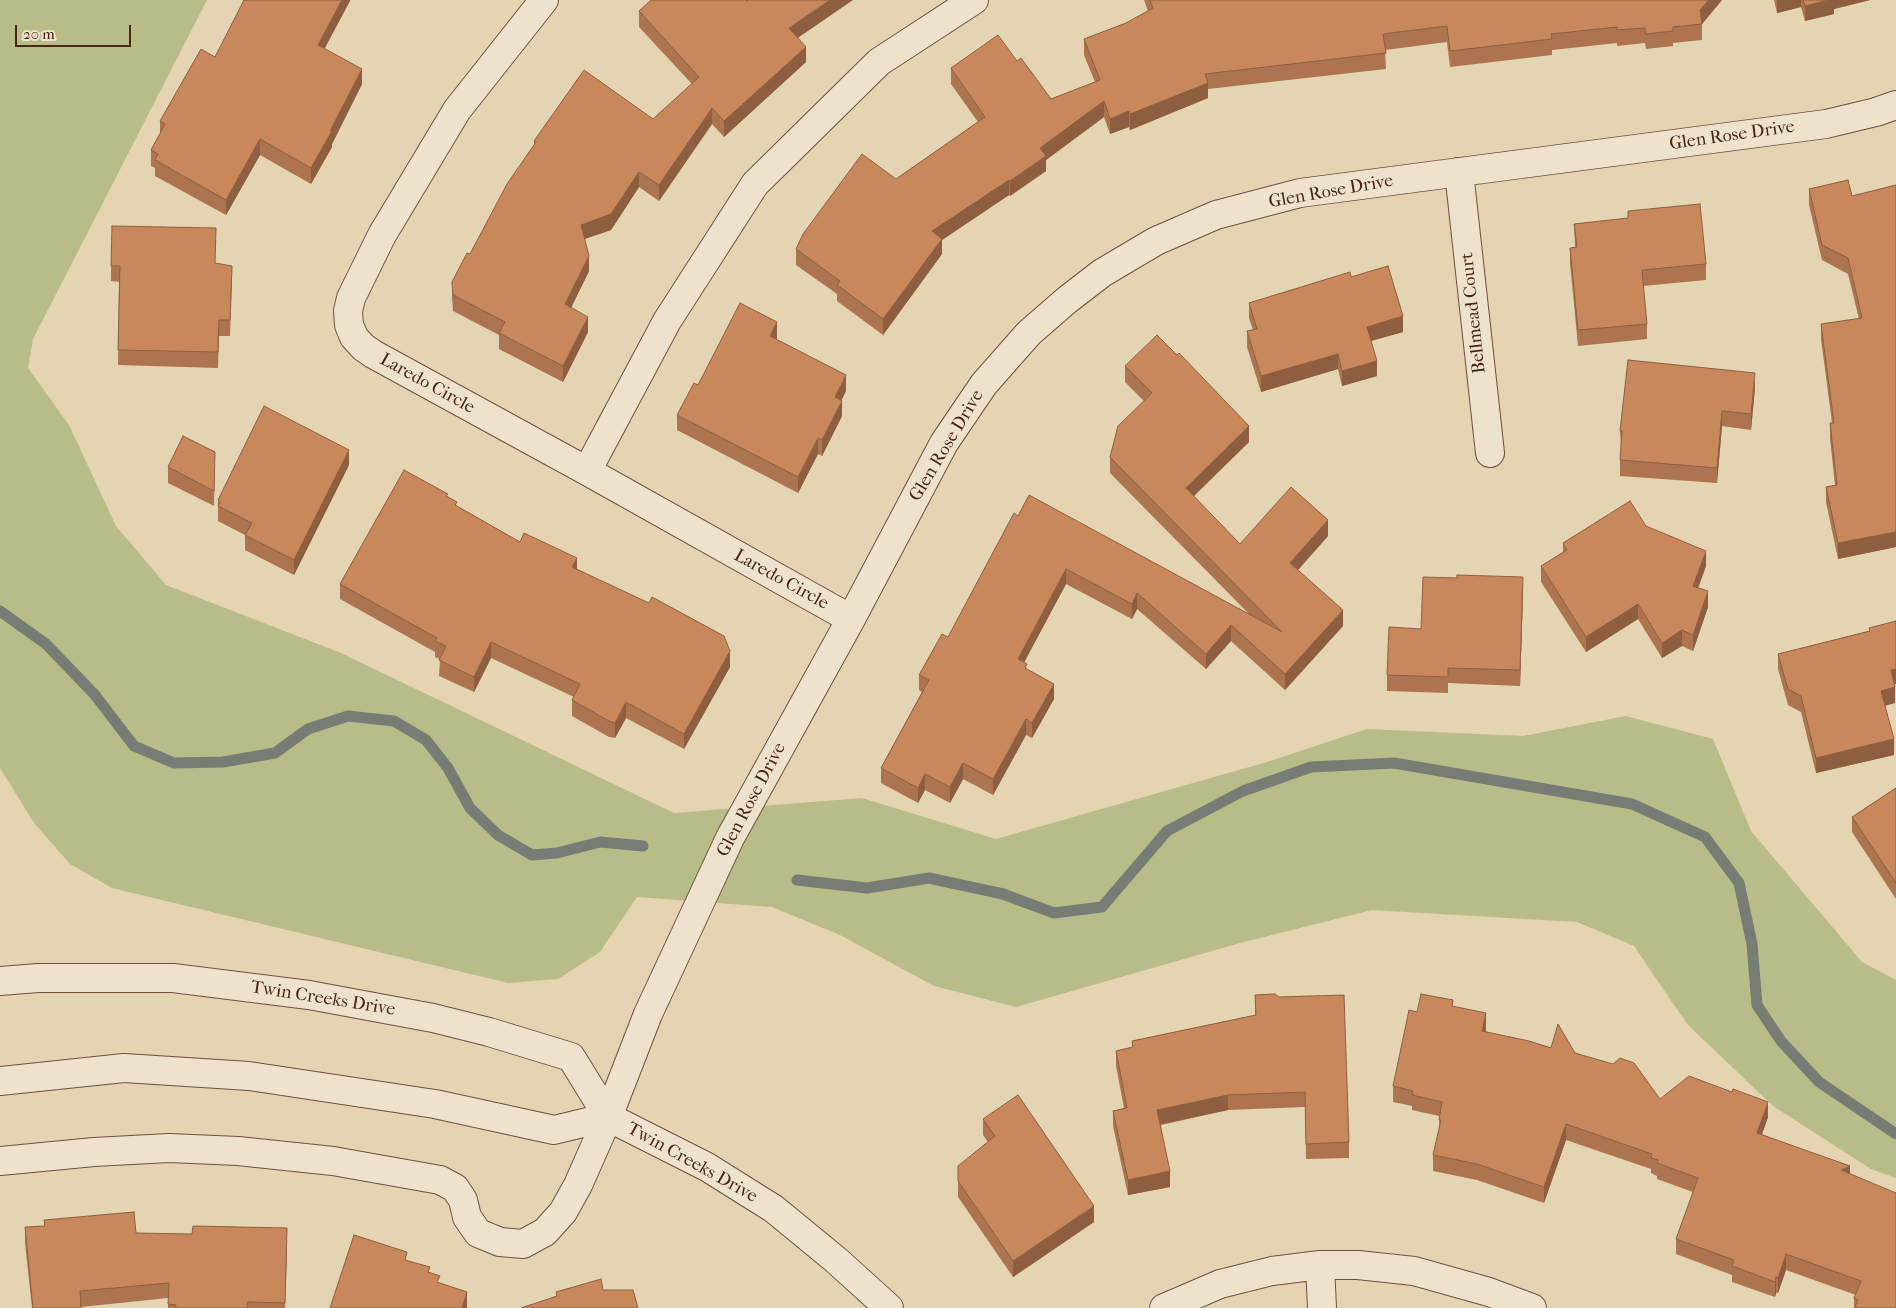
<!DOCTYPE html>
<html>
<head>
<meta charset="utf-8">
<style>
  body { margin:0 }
  #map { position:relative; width:1896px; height:1308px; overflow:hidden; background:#e4d4b2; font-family:"IM FELL French Canon",serif }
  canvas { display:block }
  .scale { position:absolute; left:15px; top:25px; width:116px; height:22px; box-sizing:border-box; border:2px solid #472517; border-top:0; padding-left:6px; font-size:15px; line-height:18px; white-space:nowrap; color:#472517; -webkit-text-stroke:4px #ede3cd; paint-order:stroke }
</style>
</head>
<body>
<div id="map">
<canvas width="1896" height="1308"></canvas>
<div class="scale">20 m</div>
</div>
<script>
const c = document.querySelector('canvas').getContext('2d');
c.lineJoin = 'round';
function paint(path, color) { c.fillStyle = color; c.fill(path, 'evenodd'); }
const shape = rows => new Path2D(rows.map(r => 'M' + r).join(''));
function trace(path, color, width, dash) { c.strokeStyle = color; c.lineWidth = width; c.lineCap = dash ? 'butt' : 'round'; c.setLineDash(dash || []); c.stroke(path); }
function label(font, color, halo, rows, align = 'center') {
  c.font = font + ' "IM FELL French Canon",serif'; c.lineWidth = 4.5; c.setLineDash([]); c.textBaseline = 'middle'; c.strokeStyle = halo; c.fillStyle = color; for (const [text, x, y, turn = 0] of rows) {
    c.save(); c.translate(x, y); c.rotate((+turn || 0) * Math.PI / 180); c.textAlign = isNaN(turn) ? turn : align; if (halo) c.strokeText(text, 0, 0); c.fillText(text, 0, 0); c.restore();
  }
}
const green = shape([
  [0,0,207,0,33,339,28,368,69,425,116,526,166,585,341,653,674,813,862,798,996,839,1267,762,1367,729,1523,736,1626,716,1713,739,1751,831,1862,962,1896,980,1896,1178,1871,1169,1773,1106,1687,1024,1634,946,1577,922,1372,910,1240,943,1016,1007,934,986,840,935,772,907,637,897,600,952,558,979,508,983,112,888,70,864,34,823,0,768]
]);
const stream = shape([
  [0,611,46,644,95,695,134,746,174,763,223,762,275,753,308,729,348,716,394,721,426,740,448,768,470,808,498,835,532,855,557,853,600,842,643,846],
  [797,880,867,888,929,878,1003,894,1054,913,1102,907,1167,831,1243,791,1311,767,1394,763,1632,804,1705,837,1739,883,1752,944,1757,1005,1781,1041,1819,1082,1896,1134]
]);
const minor = shape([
  [544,0,457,110,382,235,351,298,348,311,349,325,354,337,363,347,373,354,587,471,851,619],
  [1459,172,1490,453],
  [587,471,667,321,755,184,879,62,974,0],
  [0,981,38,978,173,978,309,995,433,1018,489,1032,571,1057,608,1117,707,1167,774,1209,836,1260,889,1308],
  [0,1081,124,1068,249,1076,435,1104,554,1130,608,1117],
  [0,1161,94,1152,169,1148,238,1151,333,1161,440,1180,455,1188,463,1200,467,1217,478,1233,500,1242,523,1244,545,1232,563,1212,578,1185,608,1117,648,1014,730,838,851,619,944,443,984,384,1029,333,1067,300,1102,273,1156,241,1216,215,1300,193,1826,124,1876,112,1896,105],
  [1320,1265,1322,1308],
  [1164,1308,1220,1284,1272,1271,1320,1265,1358,1265,1414,1271,1489,1292,1532,1308]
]);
const wall = shape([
  [350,0,324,49,362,84,332,144,332,147,311,184,260,155,226,215,155,176,155,168,151,166,151,150,160,135,160,121,215,57],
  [1144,0,1722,0,1702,24,1702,40,1673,43,1673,46,1646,49,1645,43,1617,46,1617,43,1552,50,1552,55,1450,67,1447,42,1385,50,1386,69,1208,89,1208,98,1130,130,1129,127,1110,134,1104,117,1046,160,1046,171,1010,196,1009,195,942,240,942,254,883,335,837,301,837,294,796,265,796,249,978,122,951,84,951,68,1017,61,1051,99,1095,82,1084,55,1084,39,1126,23,1148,11],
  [1774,0,1870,0,1834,9,1834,14,1805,21,1801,7,1777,13],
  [639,11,798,38,806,62,724,137,712,124,659,201,639,187,611,230,585,239,589,271,571,308,588,332,563,382,499,349,499,335,453,311,452,298,452,282,470,254,534,145,534,141,653,119,692,84,639,27],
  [1896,185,1896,547,1838,559,1826,502,1826,487,1835,485,1830,439,1830,423,1832,423,1821,339,1821,324,1859,319,1848,274,1822,260,1809,205,1809,189,1852,196],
  [1628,211,1706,264,1706,280,1643,286,1647,324,1647,339,1578,346,1570,263,1570,248,1575,247,1574,224,1628,218],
  [216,263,232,281,230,336,219,336,218,368,118,365,119,282,111,281,111,266],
  [1351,277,1403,332,1371,341,1377,376,1342,386,1338,369,1261,392,1247,347,1247,331,1253,330,1249,318,1249,303],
  [777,338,776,339,846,391,841,401,842,416,822,456,818,454,798,493,677,430,677,415,698,385],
  [1125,366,1249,442,1193,496,1240,544,1328,536,1298,570,1343,626,1285,690,1231,641,1206,669,1137,609,1132,619,1066,584,1024,662,1027,669,1054,699,1032,738,1026,735,993,795,963,779,950,803,925,790,918,803,881,783,881,768,922,692,919,690,919,675,948,637,1018,516,1249,614,1110,473,1110,457,1144,401,1125,382],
  [1755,388,1751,430,1722,426,1717,483,1620,476,1620,460,1621,447,1620,431],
  [349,465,294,575,245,550,245,535,218,521,218,500],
  [168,467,215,468,214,506,168,483],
  [448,497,457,506,520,542,577,569,730,667,684,749,626,718,615,738,609,737,572,716,572,700,574,697,491,658,474,692,439,676,440,659,435,657,435,652,340,599,340,584],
  [1646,526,1706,566,1698,588,1708,607,1693,651,1682,646,1662,658,1638,619,1586,652,1541,582,1541,566,1563,552,1563,543],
  [1523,593,1520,686,1448,683,1448,693,1387,691,1387,675,1421,629],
  [1869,628,1894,685,1895,703,1885,705,1894,755,1816,773,1801,712,1788,705,1778,669,1778,654,1869,631],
  [1896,788,1896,899,1852,832,1852,817],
  [1255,995,1349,1142,1349,1158,1306,1159,1305,1107,1228,1110,1161,1125,1170,1187,1128,1195,1113,1126,1113,1111,1124,1108,1116,1066,1116,1051,1132,1047,1132,1041,1255,1015],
  [1453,1006,1486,1028,1486,1032,1575,1053,1660,1099,1768,1117,1762,1134,1850,1174,1896,1308,1854,1308,1854,1298,1856,1295,1786,1270,1778,1293,1776,1293,1775,1297,1732,1282,1732,1275,1676,1254,1676,1239,1693,1192,1657,1179,1657,1176,1651,1173,1651,1169,1566,1140,1544,1203,1477,1180,1433,1171,1433,1155,1439,1129,1439,1116,1412,1110,1412,1106,1393,1102,1393,1086,1417,1012],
  [983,1119,1094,1222,1013,1277,958,1197,958,1166,988,1142,983,1135],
  [44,1220,136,1233,287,1244,285,1308,168,1308,168,1298,81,1307,81,1308,32,1308,25,1243,25,1227,44,1226]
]);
const shadedWall = shape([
  [342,0,350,0,350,1,318,61,318,45],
  [830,0,853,0,789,44,789,28],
  [1709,0,1722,0,1702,24,1700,10],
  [1777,0,1801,0,1801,7,1777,13],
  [1829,0,1870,0,1834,9,1834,14,1805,21,1805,6],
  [806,47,806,62,724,137,724,121],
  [362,69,362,84,332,144,332,147,311,184,311,168],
  [1208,83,1208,98,1130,130,1130,114],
  [1104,101,1104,117,1046,160,1046,171,1010,196,1010,181,1040,148],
  [712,108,712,124,659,201,659,185],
  [1129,111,1129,127,1110,134,1110,119],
  [260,139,260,155,226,215,226,200],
  [639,172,639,187,611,230,581,240,581,225],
  [1009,180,1009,195,942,240,942,254,883,335,883,319,932,231],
  [589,256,589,271,565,320,565,304],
  [1403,316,1403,332,1367,342,1367,327],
  [588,317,588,332,563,382,563,366],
  [777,322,777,338,770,351,770,336],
  [1338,354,1338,369,1261,392,1261,376],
  [1377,361,1377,376,1342,386,1342,371],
  [1755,373,1755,388,1751,430,1751,414],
  [846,375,846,391,835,413,835,397],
  [842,401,842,416,822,456,822,440],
  [1722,411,1722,426,1717,483,1717,468],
  [1249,426,1249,442,1186,504,1186,488],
  [818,438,818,454,798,493,798,477],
  [349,450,349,465,294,575,294,560],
  [1328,520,1328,536,1290,579,1290,563],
  [1896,532,1896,547,1838,559,1838,543],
  [1706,551,1706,566,1693,602,1693,586],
  [577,558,577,573,572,567],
  [1066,569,1066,584,1018,674,1018,659],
  [1523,577,1523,593,1520,686,1520,670],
  [1708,591,1708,607,1693,651,1693,635],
  [1137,593,1137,609,1132,619,1132,604],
  [1638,604,1638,619,1586,652,1586,637],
  [1343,610,1343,626,1285,690,1285,674],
  [1231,625,1231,641,1206,669,1206,654],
  [1682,630,1682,646,1662,658,1662,643],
  [491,642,491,658,474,692,474,677],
  [730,651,730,667,684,749,684,734],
  [1896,669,1896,684,1891,686,1891,670],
  [1054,684,1054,699,1032,738,1032,723],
  [1895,687,1895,703,1881,707,1881,691],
  [626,702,626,718,615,738,615,723],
  [1026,719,1026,735,993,795,993,779],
  [1894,739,1894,755,1816,773,1816,758],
  [963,763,963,779,950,803,950,787],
  [925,774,925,790,918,803,918,788],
  [1486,1013,1486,1028,1482,1047,1482,1031],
  [1228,1095,1228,1110,1157,1125,1157,1110],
  [1768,1102,1768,1117,1757,1148,1757,1133],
  [1566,1124,1566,1140,1544,1203,1544,1187],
  [1850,1166,1850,1181,1841,1170],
  [1170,1171,1170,1187,1128,1195,1128,1180],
  [1094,1206,1094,1222,1013,1277,1013,1261],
  [287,1228,287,1244,285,1308,285,1303],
  [1786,1254,1786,1270,1778,1293,1778,1278],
  [1776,1277,1776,1293,1775,1297,1775,1282],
  [467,1292,467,1308,462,1308]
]);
const building = shape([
  [244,0,342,0,318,45,362,69,330,131,332,131,311,168,260,139,226,200,155,160,158,154,151,150,165,124,160,121,201,49,215,57,244,0],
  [651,0,746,0,747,1,748,0,830,0,789,28,806,47,724,121,712,108,659,185,639,172,611,214,581,225,589,256,565,304,588,317,563,366,499,333,505,322,453,295,452,282,467,253,470,254,507,184,536,142,534,141,584,70,653,119,699,77,639,11,651,0],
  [1150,0,1709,0,1700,10,1702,24,1673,27,1673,31,1646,34,1645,28,1617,30,1617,27,1551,34,1552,39,1450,51,1447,26,1383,34,1386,53,1205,74,1208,83,1130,114,1129,111,1110,119,1104,101,1040,148,1046,156,1010,181,1009,180,932,231,942,239,883,319,837,285,840,281,796,249,803,234,862,154,896,179,985,117,951,68,998,35,1017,61,1021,58,1051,99,1100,80,1084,39,1126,23,1153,8,1150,0],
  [1803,0,1829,0,1805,6,1803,0],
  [1848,180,1852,196,1896,185,1896,532,1838,543,1826,487,1837,485,1830,423,1834,423,1821,324,1862,318,1848,258,1822,245,1809,189,1848,180],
  [1700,204,1706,264,1642,270,1647,324,1578,330,1570,248,1577,247,1574,224,1628,218,1628,211,1700,204],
  [112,226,216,228,215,263,232,266,230,320,219,320,218,352,118,350,120,266,111,266,112,226],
  [1388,266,1403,316,1367,327,1377,361,1342,371,1338,354,1261,376,1247,331,1257,329,1249,303,1350,272,1351,277,1388,266],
  [740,303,777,322,770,336,846,375,835,397,842,401,822,440,818,438,798,477,677,415,694,383,698,385,740,303],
  [1157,335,1177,355,1179,353,1249,426,1186,488,1240,544,1291,487,1328,520,1290,563,1343,610,1285,674,1231,625,1206,654,1137,593,1132,604,1066,569,1018,659,1027,664,1025,668,1054,684,1032,723,1026,719,993,779,963,763,950,787,925,774,918,788,881,768,929,680,919,675,942,634,948,637,1014,513,1018,516,1029,495,1282,632,1110,457,1118,426,1152,393,1125,366,1157,335],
  [1628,360,1755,373,1751,414,1722,411,1717,468,1620,460,1622,431,1620,431,1628,360],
  [264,406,349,450,294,560,245,535,252,523,218,506,220,502,218,500,264,406],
  [183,436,215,452,214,491,168,467,183,436],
  [404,470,448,494,446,496,457,502,455,505,520,542,524,533,577,558,572,567,649,603,652,597,724,636,730,651,684,734,626,702,615,723,609,721,572,700,580,684,491,642,474,677,439,660,446,646,435,641,437,638,340,584,404,470],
  [1630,501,1646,526,1706,551,1693,586,1708,591,1693,635,1682,630,1662,643,1638,604,1586,637,1541,566,1567,550,1563,543,1630,501],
  [1457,575,1523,577,1520,670,1448,668,1448,677,1387,675,1389,627,1421,629,1423,577,1457,578,1457,575],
  [1896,621,1896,669,1891,670,1895,687,1881,691,1894,739,1816,758,1801,696,1788,689,1778,654,1870,631,1869,628,1896,621],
  [1896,788,1896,883,1852,817,1896,788],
  [1275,994,1279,997,1344,995,1349,1142,1306,1144,1305,1092,1228,1095,1157,1110,1170,1171,1128,1180,1113,1111,1127,1108,1116,1051,1133,1047,1132,1041,1256,1015,1255,995,1275,994],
  [1421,994,1453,1000,1452,1006,1486,1013,1482,1031,1529,1041,1551,1048,1558,1024,1575,1053,1613,1064,1620,1058,1634,1063,1660,1099,1689,1076,1732,1092,1733,1089,1768,1102,1757,1133,1850,1166,1841,1170,1896,1193,1896,1308,1858,1308,1855,1307,1858,1300,1854,1298,1861,1281,1786,1254,1778,1278,1776,1277,1775,1282,1732,1266,1734,1260,1676,1239,1698,1178,1657,1163,1658,1160,1651,1158,1652,1154,1566,1124,1544,1187,1477,1164,1433,1155,1441,1120,1439,1120,1442,1102,1412,1095,1413,1091,1393,1086,1409,1010,1417,1012,1421,994],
  [1018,1095,1094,1206,1013,1261,958,1181,958,1166,995,1136,983,1119,1018,1095],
  [134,1212,136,1233,192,1234,193,1226,287,1228,285,1303,248,1302,247,1308,176,1308,176,1305,168,1304,169,1283,80,1291,81,1308,33,1308,25,1227,45,1226,44,1220,134,1212],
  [354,1235,407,1252,405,1260,430,1267,428,1272,440,1276,437,1282,467,1292,462,1308,330,1308,354,1235],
  [601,1279,603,1290,633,1290,638,1308,521,1308,557,1296,556,1292,601,1279]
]);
const streetNames = [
  ["Glen Rose Drive",1732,136,-8],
  ["Glen Rose Drive",1331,192,-10],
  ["Bellmead Court",1474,313,-96],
  ["Laredo Circle",427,384,29],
  ["Glen Rose Drive",947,446,-59],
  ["Laredo Circle",781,580,29],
  ["Glen Rose Drive",752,800,-62],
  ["Twin Creeks Drive",323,999,9],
  ["Twin Creeks Drive",692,1163,29]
];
paint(green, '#b8bc89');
trace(stream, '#777d75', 11);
trace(minor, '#6e513e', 30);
trace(minor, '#ede3cd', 28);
paint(wall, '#ad754f');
paint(shadedWall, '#8d5f40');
paint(building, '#c9885c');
trace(building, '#8d5f40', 1);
label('18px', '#472517', '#ede3cd', streetNames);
</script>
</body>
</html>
